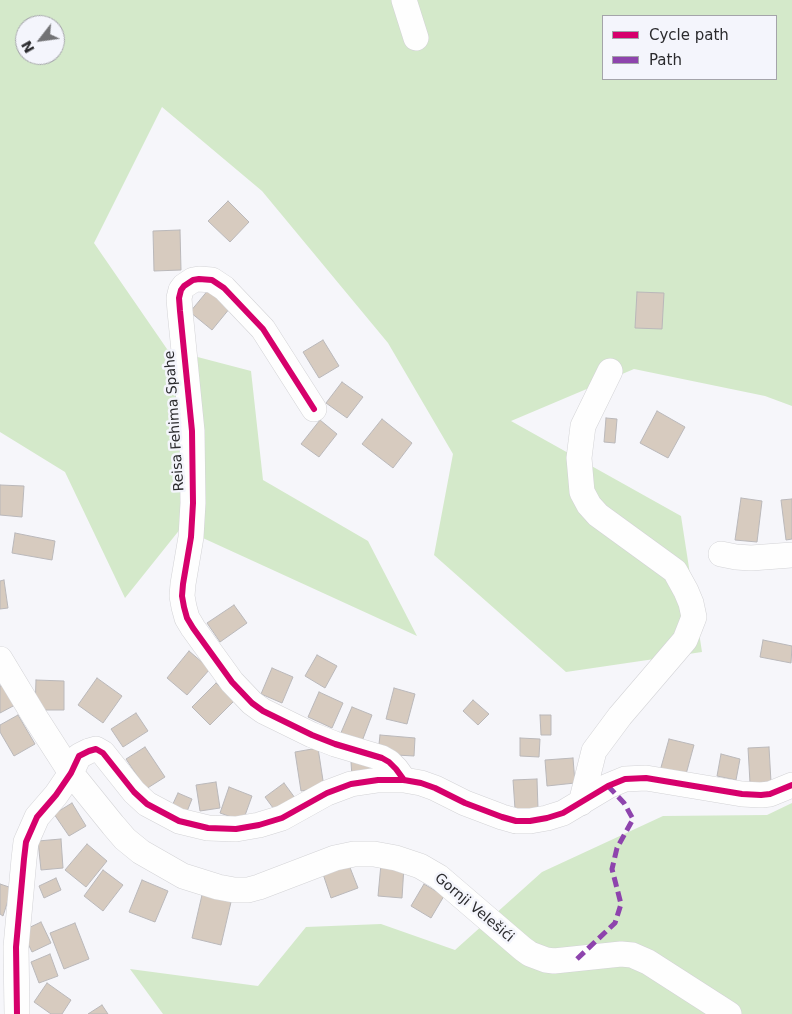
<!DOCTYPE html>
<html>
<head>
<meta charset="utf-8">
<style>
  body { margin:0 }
  #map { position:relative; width:792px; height:1014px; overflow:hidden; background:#f6f6fa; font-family:"DejaVu Sans",sans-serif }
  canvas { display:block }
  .legend { position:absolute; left:602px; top:15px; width:175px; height:65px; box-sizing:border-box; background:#f4f5fc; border:1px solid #a4a4aa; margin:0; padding:6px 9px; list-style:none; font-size:15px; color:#2b2b2e }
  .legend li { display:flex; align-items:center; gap:10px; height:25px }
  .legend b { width:25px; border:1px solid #a4a4aa }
  .north { position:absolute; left:15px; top:15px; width:50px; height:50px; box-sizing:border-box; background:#f4f5fc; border:1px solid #a4a4aa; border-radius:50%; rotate:240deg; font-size:14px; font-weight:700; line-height:20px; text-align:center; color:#2b2b2e }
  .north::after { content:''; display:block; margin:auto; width:18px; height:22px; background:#727275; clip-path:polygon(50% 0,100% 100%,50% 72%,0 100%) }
</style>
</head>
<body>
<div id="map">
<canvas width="792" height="1014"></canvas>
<ul class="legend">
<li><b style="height:6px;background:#d6006c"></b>Cycle path</li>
<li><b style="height:6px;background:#8e44ad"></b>Path</li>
</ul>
<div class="north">N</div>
</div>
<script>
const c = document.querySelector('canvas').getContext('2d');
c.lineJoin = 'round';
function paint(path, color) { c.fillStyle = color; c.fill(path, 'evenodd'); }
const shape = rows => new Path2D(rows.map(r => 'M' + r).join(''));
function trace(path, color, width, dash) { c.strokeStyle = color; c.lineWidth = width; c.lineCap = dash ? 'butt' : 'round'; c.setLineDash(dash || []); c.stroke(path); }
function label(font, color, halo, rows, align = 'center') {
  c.font = font + ' "DejaVu Sans",sans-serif'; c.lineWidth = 5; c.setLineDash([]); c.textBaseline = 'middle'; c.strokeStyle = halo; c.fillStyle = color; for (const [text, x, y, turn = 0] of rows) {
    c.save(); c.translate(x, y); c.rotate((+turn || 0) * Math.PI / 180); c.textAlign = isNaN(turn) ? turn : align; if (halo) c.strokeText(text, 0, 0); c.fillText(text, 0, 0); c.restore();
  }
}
const green = shape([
  [0,0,792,0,792,406,765,396,634,369,511,421,681,516,702,652,566,672,434,555,453,454,388,343,262,191,162,107,94,243,167,349,251,371,263,480,368,541,417,636,181,528,125,598,65,472,0,432],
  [603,16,776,16,776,79,603,79],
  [25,25,55,25,55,55,25,55],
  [792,803,792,1014,163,1014,130,969,258,986,306,927,381,924,455,950,542,872,663,816,767,815]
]);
const building = shape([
  [228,201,249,222,230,242,208,221,228,201],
  [180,230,181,270,154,271,153,231,180,230],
  [209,289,230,308,212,330,190,312,209,289],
  [637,292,664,293,662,329,635,328,637,292],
  [323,340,339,366,319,378,303,352,323,340],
  [342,382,363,397,347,418,326,403,342,382],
  [657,411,685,427,668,458,640,443,657,411],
  [606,418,617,419,615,443,604,442,606,418],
  [382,419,412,443,393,468,362,444,382,419],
  [320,420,337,434,319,457,301,444,320,420],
  [0,485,24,486,22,517,0,515,0,485],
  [741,498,762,501,757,542,735,540,741,498],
  [792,499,792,539,786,540,781,500,792,499],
  [15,533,55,541,52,560,12,553,15,533],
  [4,580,8,608,0,609,0,581,4,580],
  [234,605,247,623,220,642,207,623,234,605],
  [763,640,792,646,791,663,760,657,763,640],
  [189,651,210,669,187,695,167,678,189,651],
  [317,655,337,666,325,688,305,676,317,655],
  [272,668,293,677,282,703,261,694,272,668],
  [97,678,122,696,103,723,78,705,97,678],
  [36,680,64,681,64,710,35,710,36,680],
  [216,683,234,701,210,725,192,707,216,683],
  [3,685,15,705,0,713,0,686,3,685],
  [394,688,415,694,407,724,386,719,394,688],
  [319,692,343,703,332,728,308,717,319,692],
  [473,700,489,714,478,725,463,711,473,700],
  [352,707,372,715,361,744,340,735,352,707],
  [136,713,148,731,123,747,111,729,136,713],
  [18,715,35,744,14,756,0,732,0,725,18,715],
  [540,715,551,715,551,735,541,735,540,715],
  [380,735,415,738,414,756,378,754,380,735],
  [520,738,540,739,539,757,520,756,520,738],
  [669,739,694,745,685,778,660,771,669,739],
  [145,747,165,777,146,789,126,759,145,747],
  [769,747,771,782,750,783,748,748,769,747],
  [318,748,324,787,301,791,295,752,318,748],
  [721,754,740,759,736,780,717,776,721,754],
  [573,758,575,783,547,786,545,760,573,758],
  [379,761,380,776,352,777,351,762,379,761],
  [537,779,538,809,515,809,513,780,537,779],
  [216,782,220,808,200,811,196,785,216,782],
  [284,783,295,798,276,812,265,797,284,783],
  [229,787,252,796,243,821,220,813,229,787],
  [178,793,192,799,186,814,171,808,178,793],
  [72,803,86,826,69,836,54,814,72,803],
  [61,839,63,868,41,870,38,841,61,839],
  [87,844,107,861,86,887,65,870,87,844],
  [381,864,404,866,402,898,378,896,381,864],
  [349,865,358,888,331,898,323,874,349,865],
  [103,870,123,885,103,911,84,896,103,870],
  [56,878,61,890,44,898,39,886,56,878],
  [142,880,168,891,155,922,129,912,142,880],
  [0,884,12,888,3,916,0,914,0,884],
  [424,884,444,896,431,918,411,906,424,884],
  [202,895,231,902,221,945,192,938,202,895],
  [41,922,51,943,32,952,22,931,41,922],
  [75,923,89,959,64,969,50,933,75,923],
  [50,954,58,976,39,983,31,962,50,954],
  [47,983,71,1000,62,1014,51,1014,34,1002,47,983],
  [102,1005,108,1014,88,1014,102,1005]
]);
const minor = shape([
  [404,0,416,38],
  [314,409,263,329,224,288,212,280,199,279,193,280,184,286,181,290,179,298,180,311,192,431,193,503,191,537,183,584,182,596,184,607,187,618,193,628,232,682,252,703,263,711,312,735,335,744,382,758,389,762,396,769,404,780],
  [721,554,736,557,751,558,792,555],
  [0,659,35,717,71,773,113,825,125,839,141,852,183,876,218,887,234,890,248,890,259,887,335,858,354,854,374,854,396,858,420,866,439,877,523,949,530,954,546,960,554,961,621,954,632,955,648,962,729,1014],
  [581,803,594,751,620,716,685,640,694,617,691,603,686,591,675,571,598,515,589,505,582,492,579,458,583,426,610,371],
  [17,1014,16,947,24,859,26,842,37,817,56,795,71,773,79,756,89,751,96,749,103,753,134,792,147,804,179,821,208,828,236,829,259,825,282,818,327,793,351,784,378,780,404,780,421,783,435,788,465,803,502,817,516,821,530,821,547,818,563,813,608,786,625,779,646,778,742,794,761,795,770,794,792,785]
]);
const quiet = shape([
  [577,959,615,923,621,904,612,869,617,848,633,819,624,803,608,786]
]);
const cycleway = shape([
  [314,409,263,329,224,288,212,280,199,279,193,280,184,286,181,290,179,298,180,311,192,431,193,503,191,537,183,584,182,596,184,607,187,618,193,628,232,682,252,703,263,711,312,735,335,744,382,758,389,762,396,769,404,780],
  [17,1014,16,947,24,859,26,842,37,817,56,795,71,773,79,756,89,751,96,749,103,753,134,792,147,804,179,821,208,828,236,829,259,825,282,818,327,793,351,784,378,780,404,780,421,783,435,788,465,803,502,817,516,821,530,821,547,818,563,813,608,786,625,779,646,778,742,794,761,795,770,794,792,785]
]);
const streetNames = [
  ["Reisa Fehima Spahe",175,421,-94],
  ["Gornji Velešići",474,908,40]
];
paint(green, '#d4e9ca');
paint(building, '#d7cbbf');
trace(building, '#bab8ba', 1);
trace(minor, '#d3d3d6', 26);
trace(minor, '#fefefe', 25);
trace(quiet, '#8e44ad', 5, [10, 5]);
trace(cycleway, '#d6006c', 6);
label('14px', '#2b2b2e', '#f4f5fc', streetNames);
</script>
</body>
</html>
